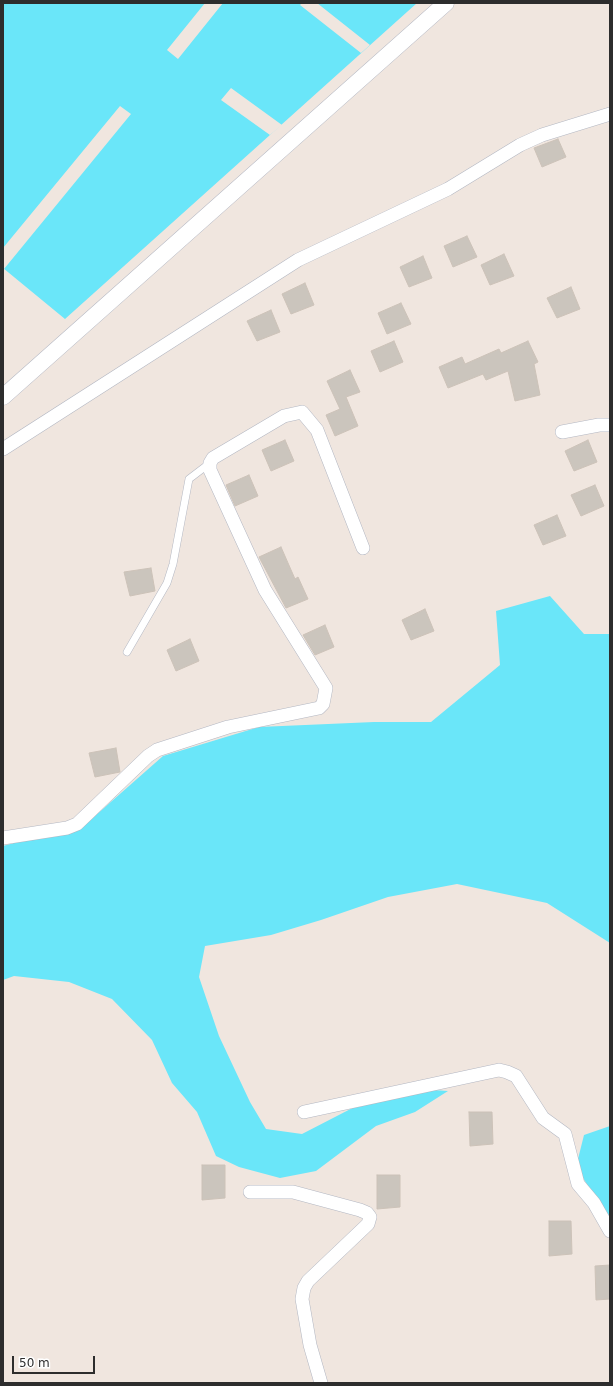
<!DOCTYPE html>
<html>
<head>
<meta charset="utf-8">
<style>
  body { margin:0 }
  #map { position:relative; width:613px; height:1386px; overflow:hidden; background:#f0e6df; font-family:"DejaVu Sans",sans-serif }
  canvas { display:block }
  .frame { position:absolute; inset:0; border:4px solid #2d2d2d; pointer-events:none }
  .scale { position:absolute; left:12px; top:1356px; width:83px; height:18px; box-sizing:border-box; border:2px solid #2d2d2d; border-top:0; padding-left:5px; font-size:12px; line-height:14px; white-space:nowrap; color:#2d2d2d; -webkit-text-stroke:3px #fff; paint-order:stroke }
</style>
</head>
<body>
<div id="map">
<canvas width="613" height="1386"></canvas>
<div class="frame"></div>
<div class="scale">50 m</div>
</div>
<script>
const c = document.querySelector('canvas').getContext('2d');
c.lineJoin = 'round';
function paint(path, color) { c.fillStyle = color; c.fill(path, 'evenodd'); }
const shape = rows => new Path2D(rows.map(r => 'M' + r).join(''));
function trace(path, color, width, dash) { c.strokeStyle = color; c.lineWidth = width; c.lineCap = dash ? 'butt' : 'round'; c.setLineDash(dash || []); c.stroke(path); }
const water = shape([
  [3,3,417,3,65,319,3,268],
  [550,596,584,634,610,634,610,943,547,903,457,884,388,897,321,920,271,935,205,946,199,977,219,1036,250,1102,266,1129,302,1134,368,1100,417,1089,448,1091,415,1112,376,1126,316,1171,280,1178,239,1167,216,1156,197,1112,172,1083,152,1040,112,999,69,982,14,976,3,980,3,846,87,823,163,756,259,727,374,722,431,722,500,665,496,611],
  [610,1126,610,1221,583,1178,578,1159,584,1135]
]);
const pier = shape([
  [205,3,223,3,178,59,167,50],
  [302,3,317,3,370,45,361,53,300,5],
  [231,88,282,125,270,135,221,100],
  [120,106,131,114,4,269,3,248]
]);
const building = shape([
  [558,139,566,157,542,167,534,148,558,139],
  [467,236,477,257,453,267,444,246,467,236],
  [504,254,514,276,490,285,481,265,504,254],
  [423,256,432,278,409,287,400,267,423,256],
  [305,283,314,305,291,314,282,294,305,283],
  [571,287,580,309,557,318,547,298,571,287],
  [401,303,411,324,387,334,378,313,401,303],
  [271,310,280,332,257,341,247,321,271,310],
  [394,341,403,362,380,372,371,351,394,341],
  [528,341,538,362,534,364,540,395,515,401,508,371,486,380,483,374,448,388,439,367,462,357,465,364,499,349,501,353,528,341],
  [350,370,360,392,346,397,358,426,335,436,326,415,340,409,327,381,350,370],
  [285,440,294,461,271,471,262,450,285,440],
  [588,440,597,462,574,471,565,451,588,440],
  [249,475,258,496,235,506,226,485,249,475],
  [595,485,604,506,581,516,571,495,595,485],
  [557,515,566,536,543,545,534,525,557,515],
  [281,547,295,579,298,577,308,599,286,608,259,557,281,547],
  [151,568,155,591,130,596,124,572,151,568],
  [425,609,434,631,411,640,402,620,425,609],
  [325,625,334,647,315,655,303,635,325,625],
  [190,639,199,661,176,671,167,650,190,639],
  [116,748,120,772,95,777,89,753,116,748],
  [469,1112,492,1112,493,1144,470,1146,469,1112],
  [202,1165,225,1165,225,1198,202,1200,202,1165],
  [377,1175,400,1175,400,1207,377,1209,377,1175],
  [549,1221,571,1221,572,1254,549,1256,549,1221],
  [610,1265,610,1299,596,1300,595,1266,610,1265]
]);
const service = shape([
  [127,652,167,583,173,564,189,479,210,463]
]);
const minor = shape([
  [562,432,599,425,610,425],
  [3,449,298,260,448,189,520,145,542,135,610,114],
  [3,838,67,828,77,824,148,756,157,750,228,727,319,708,323,704,326,688,265,590,210,470,210,463,213,458,284,416,302,412,317,430,363,548],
  [304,1112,499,1070,507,1072,516,1076,543,1118,565,1134,578,1184,594,1203,610,1231],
  [250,1192,293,1192,360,1210,367,1213,370,1217,368,1224,308,1281,304,1288,302,1299,310,1345,321,1383]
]);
const tertiary = shape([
  [3,397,446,3]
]);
paint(water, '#6ae6f9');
paint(pier, '#f0e6df');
paint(building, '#cbc5bd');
trace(building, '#ccc2b8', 1);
trace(service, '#b3b7c2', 8);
trace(minor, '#b3b7c2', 14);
trace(tertiary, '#b3b7c2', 17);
trace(service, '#fff', 7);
trace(minor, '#fff', 13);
trace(tertiary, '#fff', 16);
</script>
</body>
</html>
